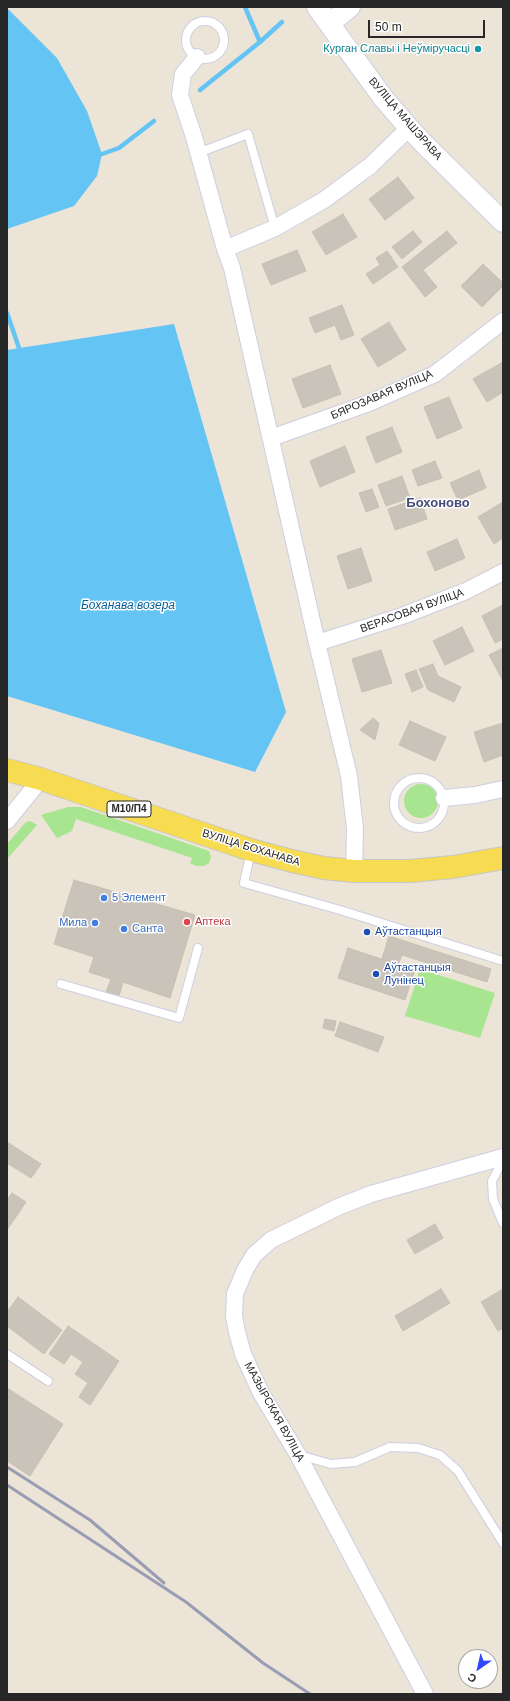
<!DOCTYPE html>
<html>
<head>
<meta charset="utf-8">
<style>
  body { margin:0 }
  #map { position:relative; width:510px; height:1701px; overflow:hidden; background:#ebe4d7; font-family:Helvetica,sans-serif }
  canvas { display:block }
  .frame { position:absolute; inset:0; border:8px solid #272727; pointer-events:none }
  .north { position:absolute; left:458px; top:1649px; width:40px; height:40px; box-sizing:border-box; background:#fff; border:1px solid #a9a9a9; border-radius:50%; rotate:214deg; font-size:11px; font-weight:700; line-height:16px; text-align:center; color:#272727 }
  .north::after { content:''; display:block; margin:auto; width:14px; height:18px; background:#3049ff; clip-path:polygon(50% 0,100% 100%,50% 72%,0 100%) }
  .scale { position:absolute; left:368px; top:20px; width:117px; height:18px; box-sizing:border-box; border:2px solid #272727; border-top:0; padding-left:5px; font-size:12px; line-height:14px; white-space:nowrap; color:#272727; -webkit-text-stroke:3px #fff; paint-order:stroke }
</style>
</head>
<body>
<div id="map">
<canvas width="510" height="1701"></canvas>
<div class="frame"></div>
<div class="north">С</div>
<div class="scale">50 m</div>
</div>
<script>
const c = document.querySelector('canvas').getContext('2d');
c.lineJoin = 'round';
function paint(path, color) { c.fillStyle = color; c.fill(path, 'evenodd'); }
const shape = rows => new Path2D(rows.map(r => 'M' + r).join(''));
function trace(path, color, width, dash) { c.strokeStyle = color; c.lineWidth = width; c.lineCap = dash ? 'butt' : 'round'; c.setLineDash(dash || []); c.stroke(path); }
function label(font, color, halo, rows, align = 'center') {
  c.font = font + ' Helvetica,sans-serif'; c.lineWidth = 3; c.setLineDash([]); c.textBaseline = 'middle'; c.strokeStyle = halo; c.fillStyle = color; for (const [text, x, y, turn = 0] of rows) {
    c.save(); c.translate(x, y); c.rotate((+turn || 0) * Math.PI / 180); c.textAlign = isNaN(turn) ? turn : align; if (halo) c.strokeText(text, 0, 0); c.fillText(text, 0, 0); c.restore();
  }
}
const green = shape([
  '404 801a17 17 0 1 1 34 0a17 17 0 1 1-34 0Z',
  [68,807,81,807,209,851,211,857,209,863,204,866,196,866,190,863,192,858,76,819,72,831,57,838,41,815],
  [30,821,37,825,7,859,7,844,26,822],
  [420,969,495,993,480,1038,405,1016]
]);
const water = shape([
  [7,8,57,58,87,111,102,154,97,176,74,206,7,229],
  [174,324,286,712,255,772,7,696,7,350]
]);
const stream = shape([
  [245,7,260,42],
  [200,90,260,42,282,22],
  [102,154,119,148,154,121],
  [7,313,19,348]
]);
const building = shape([
  [398,177,414,198,385,220,369,199,398,177],
  [343,214,357,237,326,255,312,232,343,214],
  [413,231,422,242,402,259,392,247,413,231],
  [447,231,457,243,423,270,437,287,425,297,402,267,447,231],
  [297,250,306,271,271,285,262,264,297,250],
  [387,251,398,267,373,284,366,274,380,265,376,258,387,251],
  [483,264,503,283,503,286,482,307,461,286,483,264],
  [342,305,354,335,341,340,335,325,315,333,309,318,342,305],
  [389,322,406,350,378,367,361,339,389,322],
  [503,362,503,392,487,402,473,379,503,362],
  [330,365,341,394,303,408,292,379,330,365],
  [449,397,462,428,437,439,424,407,449,397],
  [392,427,402,452,376,463,366,437,392,427],
  [345,446,355,472,320,487,310,461,345,446],
  [435,461,442,478,418,486,412,470,435,461],
  [479,470,486,488,458,500,450,483,479,470],
  [402,476,410,498,386,506,378,485,402,476],
  [372,489,379,507,366,512,359,493,372,489],
  [420,498,427,519,395,530,388,509,420,498],
  [503,502,503,538,494,544,478,517,503,502],
  [457,539,465,558,435,571,427,552,457,539],
  [361,548,372,581,348,589,337,556,361,548],
  [503,605,503,639,495,643,482,616,503,605],
  [462,627,474,651,445,665,433,641,462,627],
  [503,648,503,681,489,655,503,648],
  [381,650,392,683,362,692,352,659,381,650],
  [433,664,438,676,461,687,454,702,428,690,419,669,433,664],
  [416,670,423,687,412,692,405,674,416,670],
  [373,718,379,723,375,740,360,730,373,718],
  [410,721,446,737,435,761,399,745,410,721],
  [503,723,503,755,484,762,474,732,503,723],
  [74,880,195,915,170,998,123,982,119,996,106,992,111,979,89,972,94,957,54,944,74,880],
  [389,936,491,969,487,982,402,955,398,965,382,959,389,936],
  [348,948,415,970,405,1000,338,978,348,948],
  [325,1019,336,1021,334,1031,323,1028,325,1019],
  [340,1022,384,1037,378,1052,335,1036,340,1022],
  [7,1142,41,1164,31,1178,7,1163,7,1142],
  [12,1193,26,1202,7,1230,7,1200,12,1193],
  [435,1224,443,1238,415,1254,407,1240,435,1224],
  [441,1289,450,1303,403,1331,395,1316,441,1289],
  [503,1289,503,1328,498,1331,481,1302,503,1289],
  [18,1297,62,1330,44,1354,7,1326,7,1312,18,1297],
  [68,1326,119,1361,90,1405,79,1397,88,1383,75,1374,83,1362,71,1354,64,1364,49,1354,68,1326],
  [7,1388,63,1424,30,1476,7,1461,7,1388]
]);
const service = shape([
  '186 40a19 19 0 1 1 38 0a19 19 0 1 1-38 0Z',
  [198,153,248,134,275,228],
  '394 803a25 25 0 1 1 50 0a25 25 0 1 1-50 0Z',
  [251,851,244,883,340,910,503,961],
  [61,984,179,1018,198,948],
  [503,1160,492,1181,493,1199,503,1223],
  [7,1354,48,1381],
  [299,1455,331,1464,355,1462,390,1447,418,1448,440,1455,458,1471,503,1543]
]);
const minor = shape([
  [197,57,183,74,180,95,194,137,225,249,232,268,317,643,349,776,355,829,354,871],
  [225,249,275,228,324,200,370,166,409,128],
  [271,438,369,403,435,374,503,321],
  [317,643,402,616,466,591,503,572],
  [444,798,475,795,503,789],
  [7,821,41,779],
  [425,1694,298,1455,261,1393,243,1354,237,1332,234,1316,235,1294,245,1270,254,1255,271,1240,338,1207,371,1194,503,1157]
]);
const tertiary = shape([
  [317,7,384,99,409,128,426,146,503,222],
  [329,24,350,7]
]);
const primary = shape([
  [7,770,41,779,251,850,292,861,324,868,354,871,410,871,453,867,503,858]
]);
const rail = shape([
  [7,1467,90,1520,164,1583],
  [7,1485,186,1602,263,1663,310,1694]
]);
const markers = [
  [478,49,4,"#0f9aa8"],
  [104,898,4,"#3f7fe0"],
  [187,922,4,"#e0444e"],
  [95,923,4,"#3f7fe0"],
  [124,929,4,"#3f7fe0"],
  [367,932,4,"#1a4fb4"],
  [376,974,4,"#1a4fb4"]
];
const shields = [
  [129,809,44]
];
const shieldNames = [
  ["М10/П4",129,809]
];
const cultureNames = [
  ["Курган Славы і Неўміручасці",470,49]
];
const streetNames = [
  ["ВУЛІЦА МАШЭРАВА",405,119,49],
  ["БЯРОЗАВАЯ ВУЛІЦА",382,395,-23],
  ["ВЕРАСОВАЯ ВУЛІЦА",412,611,-20],
  ["ВУЛІЦА БОХАНАВА",251,848,17],
  ["МАЗЫРСКАЯ ВУЛІЦА",274,1412,61]
];
const shopNames = [
  ["5 Элемент",112,898],
  ["Мила",87,923,"right"],
  ["Санта",132,929]
];
const healthNames = [
  ["Аптека",195,922]
];
const transitNames = [
  ["Аўтастанцыя",375,932],
  ["Аўтастанцыя",384,968],
  ["Лунінец",384,981]
];
const waterNames = [
  ["Боханава возера",128,606]
];
const quarterNames = [
  ["Бохоново",438,503]
];
paint(green, '#a7e590');
paint(water, '#64c4f4');
trace(stream, '#64c4f4', 4.5);
paint(building, '#c9c3ba');
trace(building, '#c6c0b1', 1);
trace(service, '#cdcfe1', 10);
trace(minor, '#cdcfe1', 18);
trace(tertiary, '#cdcfe1', 22);
trace(primary, '#c7c7c7', 24);
trace(service, '#fff', 8);
trace(minor, '#fff', 16);
trace(tertiary, '#fff', 20);
trace(primary, '#f7db50', 22);
trace(rail, '#9a9cb3', 3);
for (const [x, y, r, color] of markers) { const dot = new Path2D(); dot.arc(x, y, r, 0, 2 * Math.PI); c.fillStyle = color; c.fill(dot); trace(dot, '#fff', 1.5); }
for (const [x, y, w] of shields) { const box = new Path2D(); box.roundRect(x - w / 2, y - 8, w, 16, 3); c.fillStyle = '#fff'; c.fill(box); trace(box, '#272727', 1); }
label('bold 10px', '#272727', null, shieldNames);
label('11px', '#0d838f', '#fff', cultureNames, 'right');
label('11px', '#272727', '#fff', streetNames);
label('11px', '#366cbe', '#fff', shopNames, 'left');
label('11px', '#be3a42', '#fff', healthNames, 'left');
label('11px', '#164399', '#fff', transitNames, 'left');
label('italic 12px', '#075e9b', '#fff', waterNames);
label('bold 13px', '#464c79', '#fff', quarterNames);
</script>
</body>
</html>
